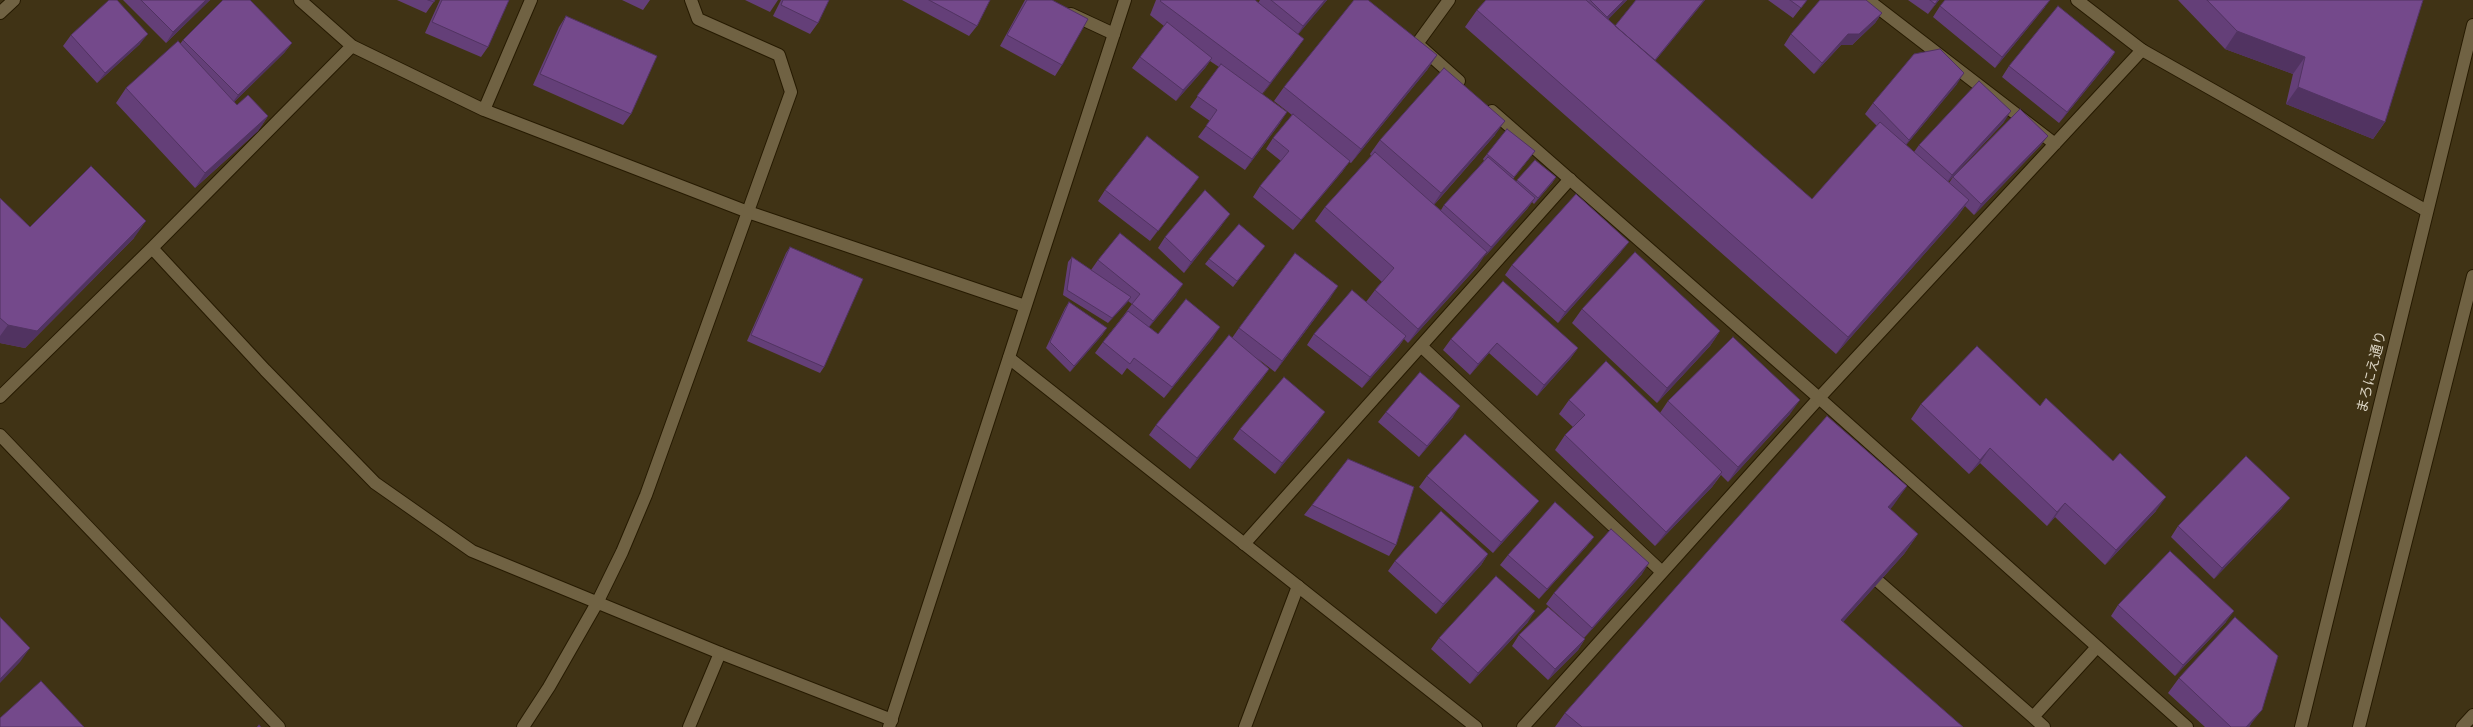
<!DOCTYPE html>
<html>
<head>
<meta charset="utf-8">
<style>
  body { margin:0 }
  canvas { display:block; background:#403315 }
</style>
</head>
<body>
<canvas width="2473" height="727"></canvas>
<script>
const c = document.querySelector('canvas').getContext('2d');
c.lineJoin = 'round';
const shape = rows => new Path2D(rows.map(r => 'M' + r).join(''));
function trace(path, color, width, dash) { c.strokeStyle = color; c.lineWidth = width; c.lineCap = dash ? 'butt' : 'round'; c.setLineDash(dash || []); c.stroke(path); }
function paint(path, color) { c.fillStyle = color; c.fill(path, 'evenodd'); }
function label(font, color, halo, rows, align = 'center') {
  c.font = font + ' "Libre Baskerville","Noto Sans JP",serif'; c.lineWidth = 4; c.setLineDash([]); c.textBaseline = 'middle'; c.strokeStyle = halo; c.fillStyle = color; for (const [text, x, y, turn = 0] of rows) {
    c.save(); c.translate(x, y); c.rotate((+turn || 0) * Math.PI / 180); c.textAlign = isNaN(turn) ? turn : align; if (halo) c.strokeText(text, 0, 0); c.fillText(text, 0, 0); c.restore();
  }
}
const lane = shape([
  [1868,0,2055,144],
  [1071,14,1114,34],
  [1417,44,1449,0],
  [1421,346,1662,572],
  [1244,544,1570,179],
  [1879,582,2033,717],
  [689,727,720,653],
  [1245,727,1298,586],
  [1523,727,1819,398,2142,50],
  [2044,727,2033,717,2097,647]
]);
const street = shape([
  [300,0,352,46,484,110,748,212,1025,306],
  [2077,0,2142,50,2427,211],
  [484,110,531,0],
  [152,248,265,370,375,483,472,551,720,653,892,720],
  [1009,358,1476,727],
  [0,397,152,248,352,46],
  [0,435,279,727],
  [523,727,549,687,597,603,622,552,646,495,791,92,779,55,698,19,691,0],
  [2462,727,2473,715]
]);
const secondary = shape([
  [0,13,14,0],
  [1422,48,1459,81],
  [1492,111,1819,398,2187,727],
  [889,727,1125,0],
  [2301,727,2473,25],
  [2359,727,2473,276]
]);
const wall = shape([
  [123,0,210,0,166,43],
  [397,0,435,0,426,13],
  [440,0,509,0,488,47,481,57,425,33],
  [622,0,650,0,643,10],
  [745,0,778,0,770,12],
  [781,0,829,0,818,23,810,34,773,16],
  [902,0,990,0,977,26,969,36],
  [1025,0,1052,0,1062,65,1055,76,1000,46],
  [1156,0,1255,0,1258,3,1260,0,1327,0,1298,34,1294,53,1262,94,1280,123,1245,170,1198,137,1210,121,1190,107,1219,67,1210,61,1205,68,1176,101,1132,68,1140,57,1164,26,1150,15],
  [1486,0,1627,0,1608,19,1615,26,1636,0,1705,0,1655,61,1812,199,1877,126,1865,114,1873,103,1957,84,1906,145,1914,152,1919,145,2004,122,1948,182,1949,183,1953,177,2048,136,2040,146,1974,215,1965,206,1957,217,1836,354,1465,27,1477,10],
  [1768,0,1807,0,1793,18],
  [1908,0,1939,0,1928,14],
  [2178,0,2423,0,2385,122,2373,139,2286,104,2293,74,2225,49],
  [1940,6,2045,7,1995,68,1933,17],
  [1882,13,1875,23,1852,45,1841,45,1814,74,1784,45,1791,34],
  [566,16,631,114,623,125,533,85,559,27],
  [71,35,140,44,97,83,63,46],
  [183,40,292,43,284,53,234,102,237,105,268,116,258,131,195,188,116,103,126,88,180,44],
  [2115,52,2108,63,2059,123,2002,77,2009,66],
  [1437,55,1427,70,1351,163,1349,162,1342,172,1293,230,1253,197,1260,186,1281,161,1266,149,1273,138,1292,115,1274,101,1284,87],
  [1495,135,1434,205,1441,210,1444,205,1484,161,1483,159,1487,154,1535,151,1513,179,1516,182,1517,180,1556,177,1552,183,1534,204,1532,202,1527,209,1483,257,1477,267,1408,343,1404,339,1399,346,1362,388,1307,345,1314,334,1366,302,1375,290,1382,282,1315,221,1325,207,1371,156,1370,154,1380,140],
  [1199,177,1150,241,1098,201,1105,190],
  [0,198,30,227,134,238,25,348,0,343],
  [1222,225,1184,273,1158,248,1165,237],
  [1265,246,1233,287,1205,264,1209,259],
  [790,247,824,367,820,373,747,341,786,253],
  [1621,252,1558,323,1505,275,1512,265],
  [1072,257,1091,270,1098,260,1176,295,1149,327,1158,334,1213,338,1164,398,1127,368,1122,375,1095,353,1103,342,1124,315,1132,304,1128,301,1108,323,1063,295,1068,262],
  [1331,297,1275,372,1257,358,1269,369,1262,379,1190,469,1149,435,1156,425,1232,338,1239,328],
  [1069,302,1103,334,1070,372,1046,348,1065,308],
  [1582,309,1720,331,1710,346,1657,403,1572,323],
  [1451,339,1578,348,1570,359,1537,396,1489,353,1470,375,1443,350],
  [1569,400,1660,413,1668,401,1790,414,1728,482,1721,475,1712,487,1655,546,1555,450,1565,435,1573,427,1559,414],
  [1921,404,2040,406,2156,511,2105,565,2055,517,2047,526,1980,463,1969,474,1911,419],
  [1386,412,1453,417,1419,457,1378,422],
  [1318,422,1275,474,1233,439,1240,429],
  [1427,476,1531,511,1493,553,1419,487],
  [1907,486,1890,509,1918,534,1904,554,1843,622,1963,727,1555,727,1565,713],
  [1312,505,1396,545,1389,556,1304,515],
  [2282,508,2214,579,2171,537,2178,526],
  [1594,537,1586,547,1539,599,1500,565,1508,555],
  [1488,554,1481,565,1436,614,1388,571,1395,561],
  [1642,574,1584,638,1585,639,1578,650,1548,680,1512,646,1519,635,1580,635,1546,604,1554,593],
  [2118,605,2226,622,2175,676,2111,616],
  [1528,622,1470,684,1431,649,1439,638],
  [2179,678,2251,724,2249,727,2205,727,2168,693]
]);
const shadedWall = shape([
  [206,0,210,0,166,43,173,32],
  [1325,0,1327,0,1296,37,1303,26],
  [1624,0,1627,0,1600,28,1607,17],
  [1704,0,1705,0,1702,4,1645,73,1653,62],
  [1938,0,1939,0,1928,14,1935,4],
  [2050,0,2045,7,1995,68,2002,57],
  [1882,13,1875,23,1852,45,1841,45,1814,74,1822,63,1848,34],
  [2237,31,2305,57,2293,74,2225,49],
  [148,34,140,44,97,83,105,73],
  [1304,39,1294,53,1260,98,1270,83],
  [292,43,284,53,230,106,238,95],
  [2115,52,2108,63,2059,123,2067,112],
  [1437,55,1427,70,1351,163,1361,149],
  [1212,58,1205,68,1176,101,1183,90],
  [1964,73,1957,84,1902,150,1909,140],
  [2298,87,2385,122,2373,139,2286,104],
  [2011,111,2004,122,1944,186,1952,175],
  [1287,112,1280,123,1245,170,1252,159],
  [268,116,258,131,195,188,205,173],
  [1505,121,1495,135,1431,208,1441,193],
  [2048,136,2040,146,1974,215,1981,204],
  [1350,161,1342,172,1293,230,1301,220],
  [1199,177,1192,187,1150,241,1158,231],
  [1556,177,1552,183,1534,204,1538,198],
  [1535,198,1527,209,1484,258,1491,247],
  [1969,200,1957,217,1836,354,1848,337],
  [1230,214,1222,225,1184,273,1191,262],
  [146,221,134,238,25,348,0,343,0,336,8,325],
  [1629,242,1621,252,1558,323,1565,312],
  [1487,252,1477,267,1408,343,1418,329],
  [1183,284,1176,295,1145,332,1153,321],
  [1338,286,1331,297,1275,372,1282,361],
  [1131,297,1127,303,1108,323,1112,318],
  [1220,327,1213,338,1164,398,1172,387],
  [1107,328,1103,334,1070,372,1074,366],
  [1720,331,1710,346,1657,403,1667,388],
  [1406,336,1399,346,1362,388,1370,377],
  [1497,343,1489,353,1470,375,1478,364],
  [1578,348,1570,359,1537,396,1544,385],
  [1269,369,1262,379,1190,469,1197,458],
  [1800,400,1790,414,1728,482,1738,467],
  [1460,406,1453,417,1419,457,1427,446],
  [1325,412,1318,422,1275,474,1282,463],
  [1990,448,1980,463,1969,474,1980,460],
  [1722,472,1712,487,1655,546,1666,532],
  [1907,486,1893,506,1874,527,1888,507],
  [2166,497,2156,511,2105,565,2116,550],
  [2290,498,2282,508,2214,579,2222,568],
  [1539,501,1531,511,1493,553,1501,542],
  [2065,503,2055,517,2047,526,2057,512],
  [1918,534,1904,554,1827,640,1841,620],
  [1594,537,1586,547,1539,599,1547,589],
  [1488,554,1481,565,1436,614,1443,604],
  [1649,563,1642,574,1584,638,1592,628],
  [1535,611,1528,622,1470,684,1478,673],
  [2234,611,2226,622,2175,676,2183,665],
  [1585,639,1578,650,1548,680,1555,669],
  [30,648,20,662,0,683,0,679],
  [2262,710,2251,724,2249,727,2246,727]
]);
const building = shape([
  [109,0,117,0,148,34,105,73,71,35,109,0],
  [141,0,206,0,173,32,141,0],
  [223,0,250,0,292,43,238,95,183,40,223,0],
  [428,0,435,0,434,2,428,0],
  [442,0,509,0,488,47,432,22,442,0],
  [783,0,829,0,818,23,781,5,783,0],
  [929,0,990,0,977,26,929,0],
  [1027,0,1052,0,1088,19,1062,65,1007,35,1027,0],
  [1161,0,1255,0,1304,39,1270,83,1160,1,1161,0],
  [1271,0,1325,0,1303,26,1271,0],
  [1354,0,1368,0,1437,55,1361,149,1284,87,1354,0],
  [1486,0,1586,0,1812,199,1880,122,1969,200,1848,337,1477,10,1486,0],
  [1590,0,1624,0,1607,17,1590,0],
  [1636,0,1704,0,1655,60,1615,26,1636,0],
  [1790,0,1807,0,1801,8,1790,0],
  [1820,0,1866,0,1882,13,1859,34,1848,34,1822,63,1791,34,1820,0],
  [1930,0,1938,0,1935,4,1930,0],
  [1945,0,2050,0,2002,57,1940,6,1945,0],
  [2207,0,2423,0,2385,122,2298,87,2305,57,2237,31,2207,0],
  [2058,6,2115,52,2067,112,2009,66,2058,6],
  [566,16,657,56,631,114,540,74,566,16],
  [1167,22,1212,58,1183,90,1140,57,1167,22],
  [178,41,237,105,248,95,268,116,205,173,126,88,178,41],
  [1940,49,1964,73,1909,140,1873,103,1914,54,1940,49],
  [1221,64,1287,112,1252,159,1206,126,1217,110,1197,96,1221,64],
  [1444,68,1505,121,1441,193,1380,140,1444,68],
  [1979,81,2011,111,1952,175,1919,145,1979,81],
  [2020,109,2048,136,1981,204,1953,177,2020,109],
  [1293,114,1350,161,1301,220,1260,186,1289,151,1273,138,1293,114],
  [1507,129,1535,151,1514,177,1487,154,1507,129],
  [1147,136,1199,177,1158,231,1105,190,1147,136],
  [1375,152,1487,252,1418,329,1375,290,1394,268,1325,207,1375,152],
  [1488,157,1535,198,1491,247,1444,205,1488,157],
  [1535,160,1556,177,1538,198,1517,180,1535,160],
  [91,166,146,221,37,331,8,325,0,318,0,198,30,227,91,166],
  [1205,190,1230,214,1191,262,1165,237,1205,190],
  [1576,194,1629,242,1565,312,1512,265,1576,194],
  [1239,224,1265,246,1237,281,1209,259,1239,224],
  [1120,233,1183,284,1153,321,1132,304,1140,294,1098,260,1120,233],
  [790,247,863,279,824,367,751,335,790,247],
  [1635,252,1720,331,1667,388,1582,309,1635,252],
  [1295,253,1338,286,1282,361,1239,328,1295,253],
  [1072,257,1131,297,1112,318,1067,290,1072,257],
  [1503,281,1578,348,1544,385,1497,343,1478,364,1451,339,1503,281],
  [1352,290,1406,336,1370,377,1314,334,1352,290],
  [1186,299,1220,327,1172,387,1134,358,1130,364,1103,342,1128,311,1158,334,1186,299],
  [1069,302,1107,328,1074,366,1050,342,1069,302],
  [1229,335,1269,369,1197,458,1156,425,1229,335],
  [1733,337,1800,400,1738,467,1668,401,1733,337],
  [1977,346,2040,406,2046,398,2113,461,2120,453,2166,497,2116,550,2065,503,2057,512,1990,448,1980,460,1921,404,1977,346],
  [1606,361,1722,472,1666,532,1565,435,1585,415,1569,400,1606,361],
  [1420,372,1460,406,1427,446,1386,412,1420,372],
  [1284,377,1325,412,1282,463,1240,429,1284,377],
  [1827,416,1907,486,1888,507,1918,534,1841,620,1963,727,1582,727,1565,713,1827,416],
  [1465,434,1539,501,1501,542,1427,476,1465,434],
  [2246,456,2290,498,2222,568,2178,526,2246,456],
  [1348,459,1414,487,1396,545,1312,505,1348,459],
  [1555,502,1594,537,1547,589,1508,555,1555,502],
  [1441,511,1488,554,1443,604,1395,561,1441,511],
  [1611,529,1649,563,1592,628,1554,593,1611,529],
  [2170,551,2234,611,2183,665,2118,605,2170,551],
  [1496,576,1535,611,1478,673,1439,638,1496,576],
  [1548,607,1585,639,1555,669,1519,635,1548,607],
  [0,617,30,648,0,679,0,617],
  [2235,617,2278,656,2262,710,2246,727,2231,727,2179,678,2235,617],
  [41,681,84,727,0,727,0,718,41,681],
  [259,725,261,727,257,727,259,725]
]);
const streetNames = [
  ["まろにえ通り",2372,372,-76]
];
trace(lane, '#261a00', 14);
trace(street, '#261a00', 14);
trace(secondary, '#261a00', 14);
trace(lane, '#706243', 12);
trace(street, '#706243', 12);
trace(secondary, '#706243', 12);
paint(wall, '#643f78');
paint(shadedWall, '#513361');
paint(building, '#74498b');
trace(building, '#513361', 1);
label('14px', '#dbd4c3', '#403315', streetNames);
</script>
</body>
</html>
